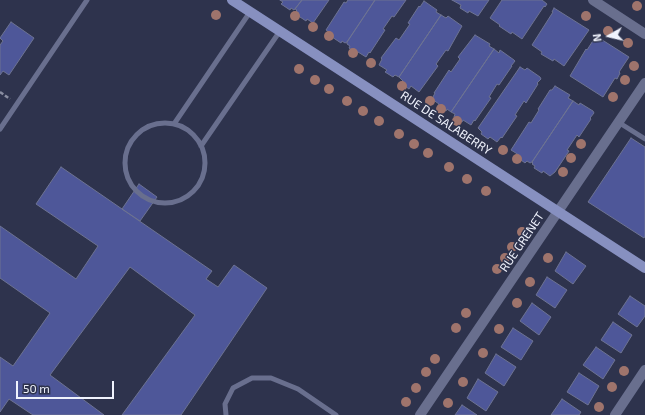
<!DOCTYPE html>
<html>
<head>
<meta charset="utf-8">
<style>
  body { margin:0 }
  #map { position:relative; width:645px; height:415px; overflow:hidden; background:#2e334d; font-family:"Exo 2",sans-serif }
  canvas { display:block }
  .north { position:absolute; left:589px; top:16px; width:40px; height:40px; -webkit-text-stroke:3px #2e334d; paint-order:stroke; rotate:262deg; font-size:11px; font-weight:700; line-height:16px; text-align:center; color:#f0f3fd }
  .north::after { content:''; display:block; margin:auto; width:14px; height:18px; background:#f0f3fd; clip-path:polygon(50% 0,100% 100%,50% 72%,0 100%) }
  .scale { position:absolute; left:16px; top:381px; width:98px; height:18px; box-sizing:border-box; border:2px solid #f0f3fd; border-top:0; padding-left:5px; font-size:12px; line-height:14px; white-space:nowrap; color:#f0f3fd; -webkit-text-stroke:3px #2e334d; paint-order:stroke }
</style>
</head>
<body>
<div id="map">
<canvas width="645" height="415"></canvas>
<div class="north">N</div>
<div class="scale">50 m</div>
</div>
<script>
const c = document.querySelector('canvas').getContext('2d');
c.lineJoin = 'round';
function paint(path, color) { c.fillStyle = color; c.fill(path, 'evenodd'); }
const shape = rows => new Path2D(rows.map(r => 'M' + r).join(''));
function trace(path, color, width, dash) { c.strokeStyle = color; c.lineWidth = width; c.lineCap = dash ? 'butt' : 'round'; c.setLineDash(dash || []); c.stroke(path); }
function label(font, color, halo, rows, align = 'center') {
  c.font = font + ' "Exo 2",sans-serif'; c.lineWidth = 3; c.setLineDash([]); c.textBaseline = 'middle'; c.strokeStyle = halo; c.fillStyle = color; for (const [text, x, y, turn = 0] of rows) {
    c.save(); c.translate(x, y); c.rotate((+turn || 0) * Math.PI / 180); c.textAlign = isNaN(turn) ? turn : align; if (halo) c.strokeText(text, 0, 0); c.fillText(text, 0, 0); c.restore();
  }
}
const building = shape([
  [280,0,302,0,294,10,291,8,290,10,281,4,283,2,280,0],
  [302,0,329,0,313,23,307,19,306,21,297,15,299,13,296,11,297,10,295,9,302,0],
  [348,0,375,0,347,42,345,43,342,41,341,43,332,37,333,35,326,30,344,2,346,3,348,0],
  [375,0,406,0,394,17,392,16,383,29,385,30,370,53,369,52,366,57,358,52,357,54,349,48,350,46,347,44,347,42,375,0],
  [452,0,489,0,478,16,469,11,468,13,460,8,461,5,452,0],
  [502,0,542,0,547,4,545,7,544,6,522,39,512,32,511,34,499,26,500,25,490,18,502,0],
  [424,1,437,10,436,12,441,15,399,77,395,75,393,77,385,72,387,70,379,65,382,59,381,58,396,38,399,40,410,24,408,23,419,6,420,7,424,1],
  [554,8,589,30,564,66,554,59,553,61,541,54,542,52,532,45,553,12,552,12,554,8],
  [441,15,446,18,448,16,462,26,448,51,446,50,436,64,438,66,419,92,411,86,409,89,401,83,403,81,399,77,441,15],
  [11,22,34,38,9,75,3,71,0,75,0,45,3,41,0,38,11,22],
  [475,35,490,44,489,46,494,49,451,112,447,109,446,111,438,106,439,104,432,99,435,93,434,93,449,70,451,72,460,59,458,57,475,35],
  [596,36,629,57,619,72,620,73,617,79,615,78,603,97,570,76,586,49,587,50,596,36],
  [494,49,499,53,500,50,514,60,515,61,511,66,512,66,499,85,497,84,489,97,491,98,475,121,474,120,471,125,463,120,462,122,454,117,455,114,451,112,494,49],
  [520,67,525,70,527,68,540,77,541,79,537,83,538,84,526,103,524,101,515,115,517,116,502,138,501,137,497,142,490,137,488,139,481,134,482,132,478,128,520,67],
  [555,86,570,95,568,98,573,101,532,162,530,163,527,161,525,163,517,157,519,155,511,150,529,122,531,123,539,110,538,109,550,90,552,90,555,86],
  [573,101,579,105,580,103,593,111,594,113,590,118,591,119,579,137,577,135,567,150,569,151,555,172,550,176,543,171,542,173,534,168,535,166,532,164,533,163,532,162,573,101],
  [631,138,645,147,645,236,644,238,588,202,631,138],
  [61,167,212,271,206,279,218,287,234,265,267,288,181,415,122,415,195,315,130,267,50,375,104,415,33,415,9,399,0,412,0,357,13,366,50,313,0,278,0,226,76,279,98,246,36,204,61,167],
  [139,184,157,197,140,221,122,209,139,184],
  [566,252,586,266,573,284,555,271,566,252],
  [547,277,567,290,555,308,536,295,547,277],
  [630,296,645,306,645,316,637,327,618,314,630,296],
  [532,303,551,317,539,335,520,321,532,303],
  [613,322,632,335,621,353,601,340,613,322],
  [513,328,533,341,521,360,501,347,513,328],
  [596,347,615,360,603,379,583,365,596,347],
  [496,354,516,367,504,386,485,373,496,354],
  [579,373,599,386,588,405,567,392,579,373],
  [478,379,498,392,486,411,467,398,478,379],
  [562,399,581,412,579,415,551,415,562,399],
  [462,405,477,415,455,415,462,405]
]);
const path = shape([
  [0,92,10,99]
]);
const service = shape([
  [618,122,645,139],
  '125 163a40 40 0 1 1 80 0a40 40 0 1 1-80 0Z',
  [174,124,250,12],
  [0,129,87,0],
  [201,146,280,31],
  [226,415,225,404,233,388,252,378,271,378,298,389,336,415]
]);
const minor = shape([
  [593,0,645,34],
  [615,415,645,370]
]);
const tertiary = shape([
  [420,415,645,83]
]);
const secondary = shape([
  [232,0,645,268]
]);
const trees = [
  [637,6],
  [216,15],
  [295,16],
  [586,16],
  [313,27],
  [608,31],
  [329,36],
  [628,43],
  [353,53],
  [371,63],
  [634,66],
  [299,69],
  [315,80],
  [625,80],
  [402,86],
  [329,89],
  [613,97],
  [347,101],
  [430,101],
  [441,109],
  [363,111],
  [379,121],
  [457,121],
  [399,134],
  [414,144],
  [581,144],
  [503,150],
  [428,153],
  [571,158],
  [517,159],
  [449,167],
  [563,172],
  [467,179],
  [486,191],
  [522,232],
  [512,247],
  [505,258],
  [548,258],
  [497,269],
  [530,282],
  [517,303],
  [466,313],
  [456,328],
  [499,329],
  [483,353],
  [435,359],
  [624,371],
  [426,372],
  [463,382],
  [612,387],
  [416,388],
  [406,402],
  [448,403],
  [599,407]
];
const streetNames = [
  ["RUE DE SALABERRY",446,123,33],
  ["RUE GRENET",522,242,-56]
];
paint(building, '#4e5799');
trace(building, '#6d7392', 1);
trace(path, '#8a8ea1', 2.5, [4, 2]);
trace(service, '#696f8e', 5);
trace(minor, '#696f8e', 10);
trace(tertiary, '#696f8e', 10);
trace(secondary, '#8790c0', 10);
c.fillStyle = '#9f746c';
for (const [x, y] of trees) { c.beginPath(); c.arc(x, y, 5, 0, 2 * Math.PI); c.fill(); }
label('12px', '#f0f3fd', '#2e334d', streetNames);
</script>
</body>
</html>
